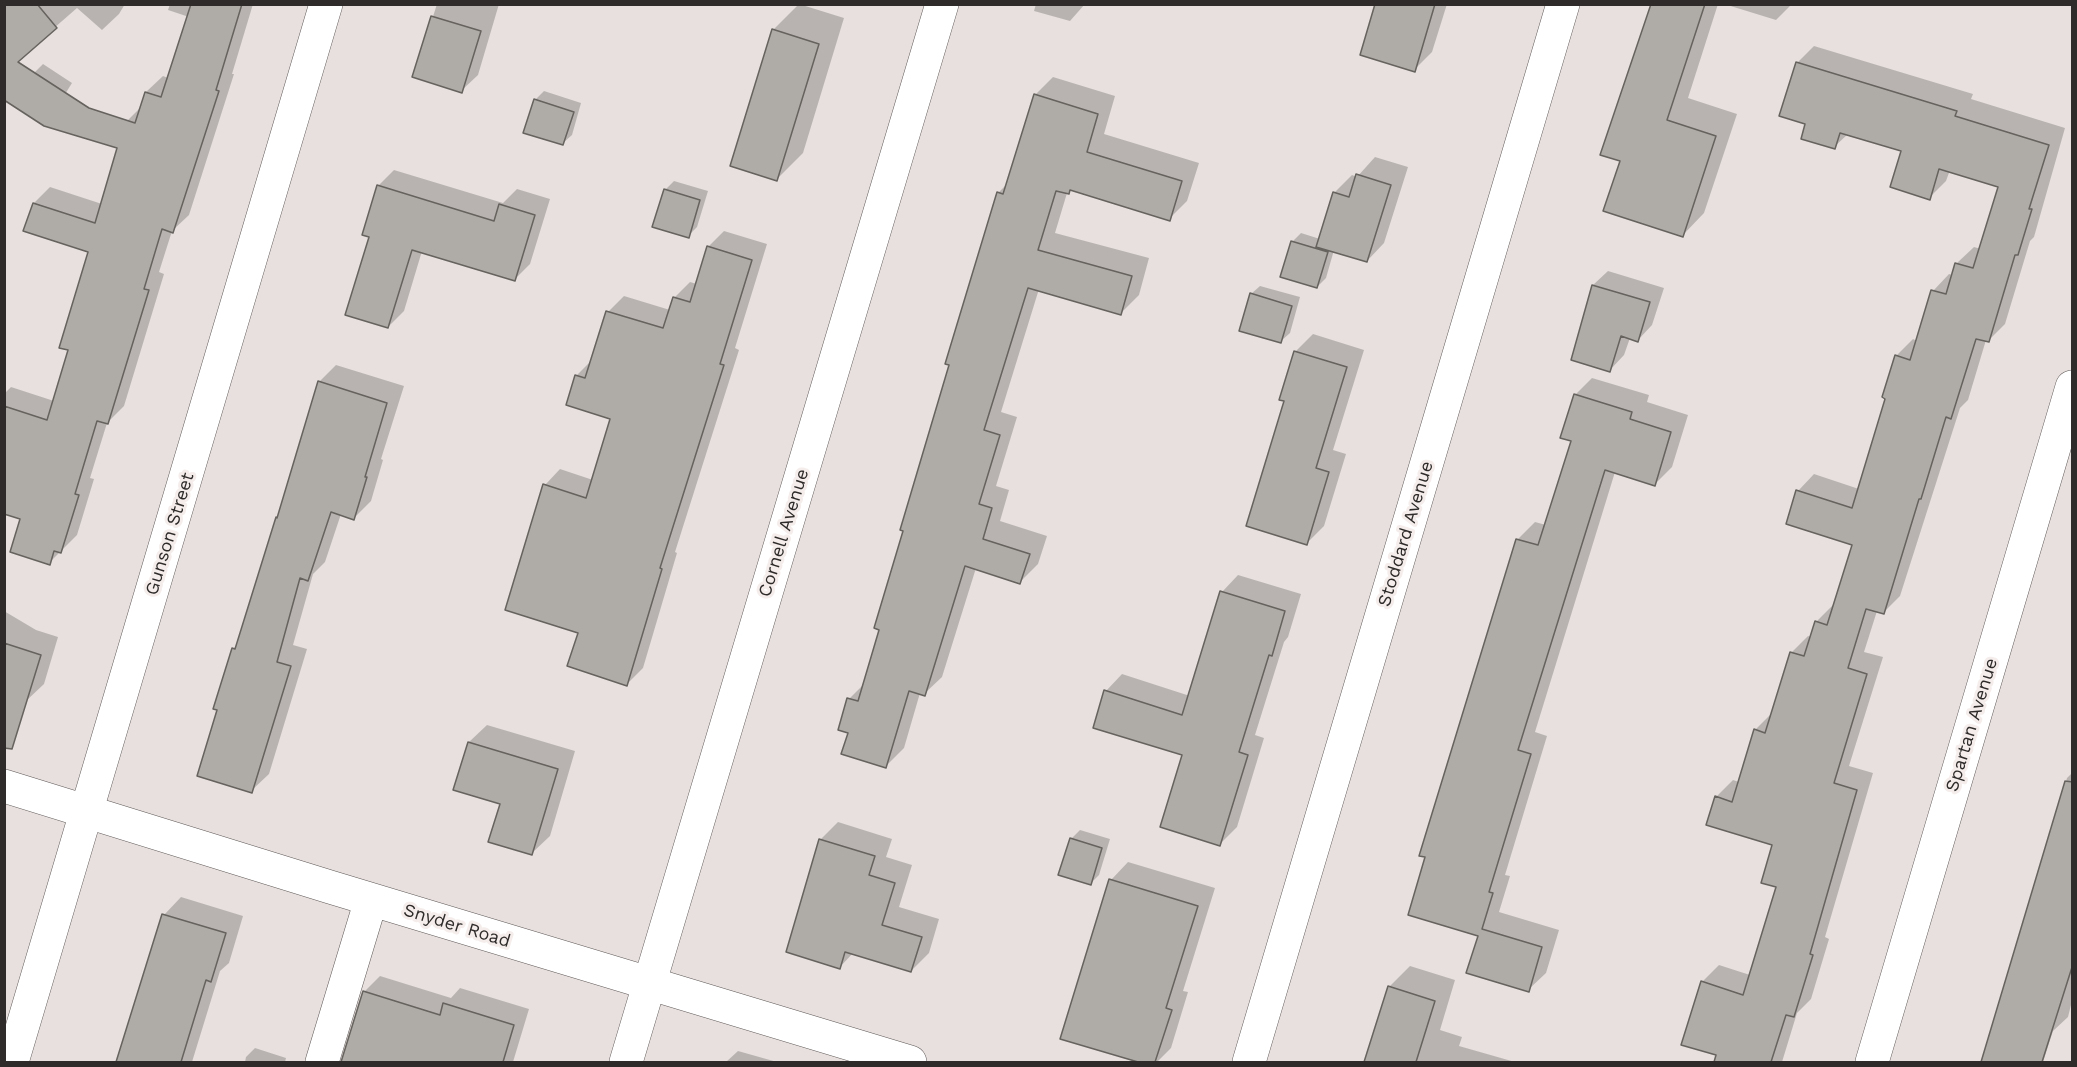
<!DOCTYPE html>
<html>
<head>
<meta charset="utf-8">
<style>
  body { margin:0 }
  #map { position:relative; width:2077px; height:1067px; overflow:hidden; background:#e7e0de; font-family:"Work Sans",sans-serif }
  canvas { display:block }
  .frame { position:absolute; inset:0; border:6px solid #2e2b2a; pointer-events:none }
</style>
</head>
<body>
<div id="map">
<canvas width="2077" height="1067"></canvas>
<div class="frame"></div>
</div>
<script>
const c = document.querySelector('canvas').getContext('2d');
c.lineJoin = 'round';
function paint(path, color) { c.fillStyle = color; c.fill(path, 'evenodd'); }
const shape = rows => new Path2D(rows.map(r => 'M' + r).join(''));
function trace(path, color, width, dash) { c.strokeStyle = color; c.lineWidth = width; c.lineCap = dash ? 'butt' : 'round'; c.setLineDash(dash || []); c.stroke(path); }
function label(font, color, halo, rows, align = 'center') {
  c.font = font + ' "Work Sans",sans-serif'; c.lineWidth = 6; c.setLineDash([]); c.textBaseline = 'middle'; c.strokeStyle = halo; c.fillStyle = color; for (const [text, x, y, turn = 0] of rows) {
    c.save(); c.translate(x, y); c.rotate((+turn || 0) * Math.PI / 180); c.textAlign = isNaN(turn) ? turn : align; if (halo) c.strokeText(text, 0, 0); c.fillText(text, 0, 0); c.restore();
  }
}
const shadow = shape([
  [4,4,125,4,119,14,102,30,77,8,6,70],
  [170,4,253,4,232,74,234,74,189,215,172,231,159,272,164,274,124,406,107,423,90,478,94,479,77,535,49,563,22,518,4,513,4,394,11,387,54,401,70,349,90,251,34,203,50,187,102,204,127,121,142,106,146,92,163,76,168,78,189,17,168,10],
  [437,4,499,4,478,75,461,91,414,76],
  [799,4,844,18,803,153,777,179,773,30],
  [1036,4,1085,4,1070,21,1034,11],
  [1377,4,1447,4,1432,52,1414,70],
  [1658,4,1718,4,1688,98,1737,114,1704,213,1682,236,1621,160],
  [1724,4,1792,4,1776,20],
  [1814,46,1973,94,1971,99,2065,128,2034,237,2030,241,2005,324,1988,341,1986,340,1968,400,1960,408,1900,596,1883,613,1877,611,1864,652,1883,657,1849,766,1873,773,1825,937,1829,939,1811,999,1797,1013,1782,1062,1715,1062,1718,1054,1702,982,1719,965,1750,975,1778,886,1774,844,1716,797,1733,780,1739,782,1755,730,1772,713,1791,653,1808,636,1811,637,1816,622,1833,605,1835,606,1854,544,1798,491,1814,474,1859,489,1887,398,1896,356,1913,339,1917,341,1933,291,1949,274,1953,275,1957,263,1974,247,1981,249,2000,186,1950,170,1946,181,1929,198,1903,150,1848,134,1834,147,1807,123,1797,63],
  [43,64,72,83,52,115,34,73],
  [1053,77,1115,96,1104,134,1199,163,1187,201,1169,219,1072,189,1067,193,1055,233,1149,258,1139,295,1121,313,1039,289,1001,412,1017,417,996,486,1009,490,1000,521,1047,536,1038,564,1020,582,976,568,942,677,924,694,920,693,904,748,886,766,850,732,849,699,865,683,998,193,1008,183,1035,95],
  [544,91,581,103,572,135,563,143,535,100],
  [1375,157,1408,167,1384,243,1367,261,1334,250,1326,278,1317,287,1292,242,1301,233,1320,239,1334,193,1352,175,1357,177],
  [394,170,503,203,517,189,550,199,530,264,514,280,422,251,404,311,388,327,371,236,378,186],
  [674,181,708,191,697,227,688,236,665,190],
  [724,231,767,244,735,348,739,350,675,552,677,553,643,668,627,684,580,632,545,485,560,469,593,480,612,418,576,376,592,360,608,312,624,296,670,310,674,298,690,282,697,284,708,247],
  [1608,271,1664,288,1652,325,1638,340,1630,338,1624,355,1610,370,1593,285],
  [1260,286,1300,297,1290,333,1281,341,1251,294],
  [1313,334,1364,350,1333,450,1346,454,1324,526,1307,543,1286,400,1295,352],
  [336,365,404,386,381,459,383,460,371,501,354,518,341,514,325,562,313,574,293,645,307,649,269,774,251,791,219,709,233,649,238,644,277,518,280,515,319,382],
  [1592,378,1649,395,1647,402,1688,415,1672,467,1655,484,1615,472,1535,732,1547,736,1505,875,1510,876,1499,912,1559,930,1546,973,1528,990,1480,935,1427,856,1421,855,1518,539,1535,522,1546,525,1573,440,1575,395],
  [1238,575,1301,594,1288,637,1284,642,1255,735,1264,738,1237,827,1220,844,1184,754,1106,691,1122,674,1190,696,1222,592],
  [4,611,36,630,58,637,44,684,26,701,4,695],
  [487,725,575,751,550,836,532,853,502,803,455,789,469,742],
  [2072,773,2072,1001,2068,1017,2053,1031,2043,1062,1982,1062,2067,778],
  [838,822,892,839,886,857,912,865,899,907,939,919,929,953,911,971,853,953,840,967,820,840],
  [1080,830,1110,839,1099,875,1091,883,1071,839],
  [1128,862,1215,888,1183,991,1188,992,1171,1048,1157,1062,1143,1062,1062,1038,1111,880],
  [181,897,243,916,229,963,220,971,192,1062,116,1062,164,915],
  [1410,966,1455,980,1440,1030,1462,1037,1459,1046,1515,1062,1366,1062,1389,987],
  [380,976,451,998,460,988,529,1009,513,1062,367,1062,376,1033,364,992],
  [255,1048,286,1058,285,1062,245,1062,246,1057],
  [738,1051,777,1062,726,1062]
]);
const building = shape([
  [4,4,37,4,57,28,18,62,89,108,135,123,145,92,161,97,191,4,242,4,216,90,219,91,173,233,162,229,144,289,149,290,108,424,97,421,75,494,79,495,61,553,54,551,50,565,10,552,20,519,4,514,4,406,47,420,68,350,59,348,88,252,23,231,33,203,95,223,117,148,44,126,4,100,4,4],
  [1375,4,1435,4,1415,72,1360,55,1375,4],
  [1651,4,1705,4,1667,120,1716,136,1683,237,1603,211,1620,161,1600,155,1651,4],
  [431,16,481,31,462,93,412,77,431,16],
  [772,29,819,44,777,181,730,166,772,29],
  [1796,62,1957,111,1955,116,2049,145,2029,209,2032,209,2018,255,2015,255,1989,342,1976,339,1951,419,1946,417,1921,499,1919,499,1884,614,1866,609,1848,668,1867,674,1834,783,1857,790,1810,954,1813,955,1794,1017,1786,1015,1771,1062,1714,1062,1716,1055,1681,1045,1701,981,1743,995,1776,887,1761,883,1772,845,1706,825,1715,796,1732,802,1754,729,1765,733,1790,652,1804,656,1815,621,1827,625,1852,545,1786,524,1796,490,1852,508,1885,399,1882,397,1895,355,1910,360,1931,290,1946,294,1955,263,1973,268,1998,187,1939,169,1930,200,1890,187,1901,151,1840,133,1835,149,1801,139,1805,124,1779,116,1796,62],
  [1034,94,1098,114,1087,152,1182,181,1170,221,1070,190,1069,194,1056,191,1038,250,1132,276,1121,315,1028,288,984,430,1000,435,979,504,992,508,983,539,1030,554,1020,584,965,566,925,696,909,691,886,768,841,754,848,733,838,730,847,698,858,701,879,630,874,628,903,531,900,530,949,365,945,364,997,192,1003,194,1034,94],
  [534,99,574,112,563,145,523,133,534,99],
  [1356,174,1391,185,1367,262,1316,247,1333,192,1349,197,1356,174],
  [377,185,494,221,499,204,535,215,515,281,412,250,388,328,345,315,369,237,362,235,377,185],
  [664,189,700,200,689,238,652,227,664,189],
  [1291,241,1328,252,1317,288,1280,277,1291,241],
  [707,246,752,260,720,364,724,365,660,568,662,569,627,686,567,666,578,633,505,610,543,484,586,498,610,419,566,405,575,375,585,378,606,311,663,328,673,297,690,302,707,246],
  [1592,285,1650,302,1638,342,1621,336,1610,372,1571,360,1592,285],
  [1250,293,1292,306,1281,343,1239,331,1250,293],
  [1294,351,1347,367,1316,468,1329,472,1307,545,1246,526,1284,401,1279,400,1294,351],
  [318,381,387,403,365,477,367,477,354,520,331,512,308,581,300,578,277,662,291,666,252,793,197,776,217,710,213,709,232,648,235,649,276,517,277,518,318,381],
  [1574,394,1632,412,1630,419,1671,432,1655,486,1605,470,1518,750,1531,754,1489,892,1493,893,1482,929,1542,947,1529,992,1466,973,1478,936,1408,915,1425,857,1419,856,1516,539,1538,545,1571,441,1560,438,1574,394],
  [1220,591,1285,611,1272,656,1269,655,1239,752,1248,755,1220,846,1160,827,1182,755,1093,728,1104,690,1182,715,1220,591],
  [4,643,41,655,12,749,4,748,4,643],
  [468,742,558,769,532,855,488,842,500,804,453,790,468,742],
  [2065,781,2073,782,2073,964,2042,1062,1981,1062,2065,781],
  [1070,838,1102,848,1091,885,1058,875,1070,838],
  [819,839,875,856,869,875,895,883,882,925,922,937,911,972,845,952,840,969,786,952,819,839],
  [1109,879,1198,906,1166,1008,1172,1010,1155,1062,1138,1062,1060,1039,1109,879],
  [162,914,226,933,211,982,206,980,181,1062,116,1062,162,914],
  [1388,986,1435,1001,1416,1062,1364,1062,1388,986],
  [363,991,440,1015,443,1003,514,1025,503,1062,341,1062,363,991]
]);
const minor = shape([
  [4,786,330,887,910,1062],
  [12,1062,326,4],
  [322,1062,371,900],
  [626,1062,942,4],
  [1249,1062,1563,4],
  [1872,1062,2072,387]
]);
const streetNames = [
  ["Cornell Avenue",784,533,-73],
  ["Gunson Street",170,534,-73],
  ["Stoddard Avenue",1406,534,-73],
  ["Spartan Avenue",1972,725,-73],
  ["Snyder Road",457,926,17]
];
paint(shadow, '#0003');
paint(building, '#afaba6');
trace(building, '#66625e', 1.5);
trace(minor, '#605a59', 34);
trace(minor, '#fff', 33);
label('18px', '#2e2b2a', '#f4edeb', streetNames);
</script>
</body>
</html>
